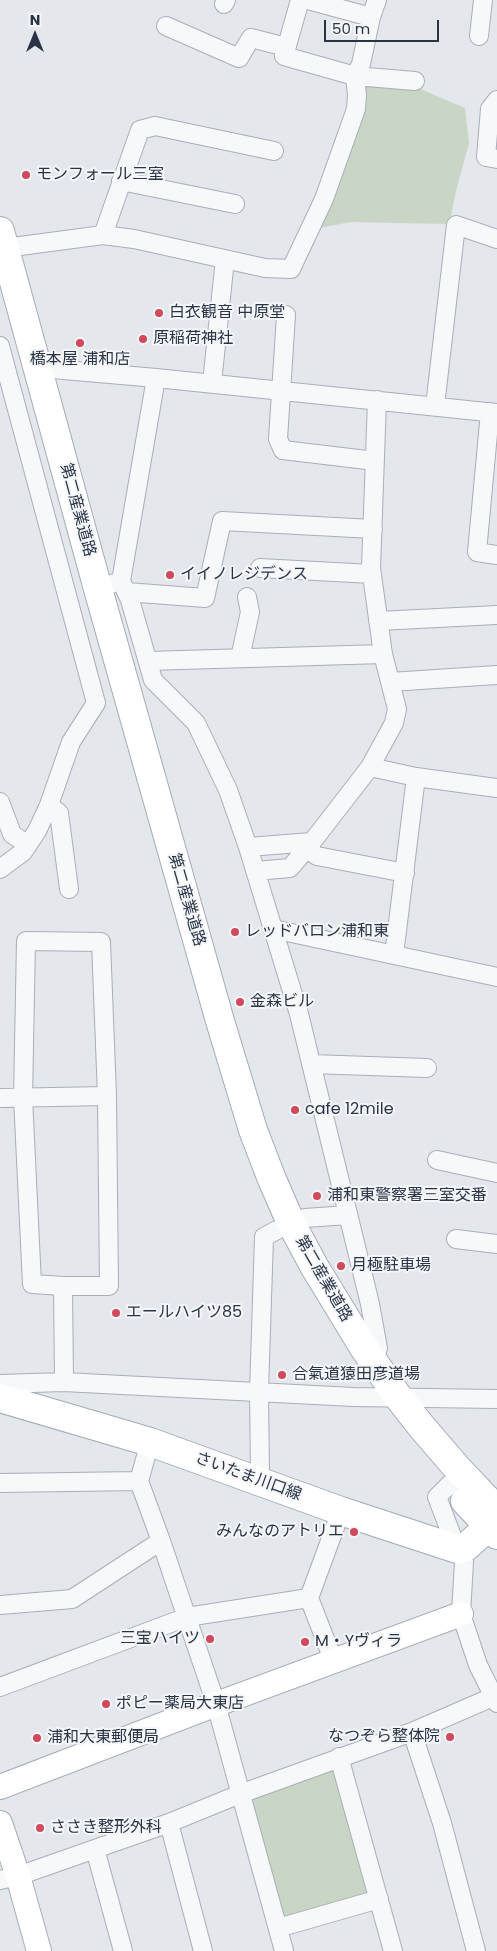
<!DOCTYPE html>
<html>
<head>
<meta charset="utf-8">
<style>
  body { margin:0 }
  #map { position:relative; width:497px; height:1951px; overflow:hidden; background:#e4e7ec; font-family:Poppins,sans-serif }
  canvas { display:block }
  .north { position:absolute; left:10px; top:10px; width:50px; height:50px; -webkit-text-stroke:4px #f4f6f9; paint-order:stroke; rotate:0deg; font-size:14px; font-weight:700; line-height:20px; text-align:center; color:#2b3445 }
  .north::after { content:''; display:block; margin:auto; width:18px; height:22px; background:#2b3445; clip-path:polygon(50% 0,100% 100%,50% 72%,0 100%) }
  .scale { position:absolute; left:324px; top:20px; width:115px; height:22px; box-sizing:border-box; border:2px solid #2b3445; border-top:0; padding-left:6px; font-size:15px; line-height:18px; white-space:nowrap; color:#2b3445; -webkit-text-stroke:4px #f4f6f9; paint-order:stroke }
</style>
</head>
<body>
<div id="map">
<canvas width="497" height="1951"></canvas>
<div class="north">N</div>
<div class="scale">50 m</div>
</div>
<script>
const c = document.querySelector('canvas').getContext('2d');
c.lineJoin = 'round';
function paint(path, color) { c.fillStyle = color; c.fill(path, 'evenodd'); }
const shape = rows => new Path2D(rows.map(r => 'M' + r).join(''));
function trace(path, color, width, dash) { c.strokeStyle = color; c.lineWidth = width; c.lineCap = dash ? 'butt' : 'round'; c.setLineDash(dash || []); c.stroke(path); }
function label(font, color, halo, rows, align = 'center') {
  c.font = font + ' Poppins,"Noto Sans JP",sans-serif'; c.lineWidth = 4; c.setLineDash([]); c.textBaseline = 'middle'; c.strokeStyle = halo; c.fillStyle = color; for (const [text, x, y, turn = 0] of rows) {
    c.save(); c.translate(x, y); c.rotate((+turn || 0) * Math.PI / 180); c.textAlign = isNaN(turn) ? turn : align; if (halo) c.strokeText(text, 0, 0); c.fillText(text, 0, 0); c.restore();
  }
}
const green = shape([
  [397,79,465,108,469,143,456,191,451,216,448,224,351,222,313,229,364,87],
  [330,1768,337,1772,370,1892,365,1899,282,1918,249,1804,255,1796]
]);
const street = shape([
  [300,0,284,56,355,76,415,81],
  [308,0,371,17],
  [224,4,226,0],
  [166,26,239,58,251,38,286,47],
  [479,36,483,0],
  [497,100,490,109,486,157,497,159],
  [121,181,235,204],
  [103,235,140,130,155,126,274,151],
  [5,248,103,235,134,239,265,268,291,269,324,199,356,109,357,95,355,76,361,64,371,17,377,0],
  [286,315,278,439,283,450,375,461],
  [0,346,96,703,71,742,49,805,37,831,23,852,0,869],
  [39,371,52,369,156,378,497,413],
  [212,383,225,259],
  [435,406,456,225,497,239],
  [490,412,477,552,497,555],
  [260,568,372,574],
  [121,581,130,600,153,680,196,723,228,790,248,847,299,1014,370,1304,378,1348,374,1362],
  [111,584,121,581,156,378],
  [127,592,205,598,222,521,373,529],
  [378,621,497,615],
  [240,658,250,612,247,597],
  [148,661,383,654],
  [390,682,497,675],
  [370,767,416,777,497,788],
  [0,802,12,834,28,845],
  [49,805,59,813,69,889],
  [248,847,312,842,370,767,394,723,397,709,383,654,371,568,377,400],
  [307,849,317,856,405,873],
  [255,871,290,868,312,842],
  [273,929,497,977],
  [394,955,416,777],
  [311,1064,427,1068],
  [0,1098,107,1096],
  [437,1160,497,1173],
  [291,1223,305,1218,348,1215],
  [456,1239,497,1244],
  [63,1286,32,1284,23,1098,26,941,101,942,107,1096,109,1286,63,1286,64,1382],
  [0,1384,64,1382,353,1397,497,1399],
  [150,1442,139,1481,161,1541,216,1704,284,1951],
  [258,1480,260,1474,259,1392,264,1237,277,1230],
  [0,1483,139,1481],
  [450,1484,437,1497,457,1549],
  [461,1549,464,1562,461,1614,478,1665,497,1703],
  [309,1598,334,1662],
  [0,1605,72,1599,161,1541],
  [0,1687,187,1617,309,1598,341,1511],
  [412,1732,442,1823,476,1951],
  [339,1757,393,1951],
  [169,1823,203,1951],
  [95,1849,123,1951],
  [0,1880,18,1876,169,1823,240,1794,412,1732,495,1696],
  [278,1928,379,1899]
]);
const secondary = shape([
  [0,1787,206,1708,461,1614],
  [0,1823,18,1876,39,1951]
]);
const primary = shape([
  [0,231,98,589,220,1021,253,1130,271,1177,291,1223,314,1266,364,1348,399,1398,421,1426,458,1469,497,1510],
  [0,1398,150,1442,341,1511,457,1549,466,1547,489,1526],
  [465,1501,497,1535]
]);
const markers = [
  [26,175,5,"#d1495b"],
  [159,313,5,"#d1495b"],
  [143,339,5,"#d1495b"],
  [80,343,5,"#d1495b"],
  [170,575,5,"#d1495b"],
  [235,932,5,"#d1495b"],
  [240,1002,5,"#d1495b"],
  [295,1110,5,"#d1495b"],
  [317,1196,5,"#d1495b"],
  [341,1266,5,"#d1495b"],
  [116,1313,5,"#d1495b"],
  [282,1375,5,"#d1495b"],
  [354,1532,5,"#d1495b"],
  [210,1639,5,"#d1495b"],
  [305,1642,5,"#d1495b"],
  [106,1704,5,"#d1495b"],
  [450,1737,5,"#d1495b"],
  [37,1738,5,"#d1495b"],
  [40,1828,5,"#d1495b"]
];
const poiNames = [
  ["モンフォール三室",36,175],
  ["白衣観音 中原堂",169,313],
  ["原稲荷神社",153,339],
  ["橋本屋 浦和店",80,360,"center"],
  ["イイノレジデンス",180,575],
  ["レッドバロン浦和東",245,932],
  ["金森ビル",250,1002],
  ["cafe 12mile",305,1110],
  ["浦和東警察署三室交番",327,1196],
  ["月極駐車場",351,1266],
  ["エールハイツ85",126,1313],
  ["合氣道猿田彦道場",292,1375],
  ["みんなのアトリエ",344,1532,"right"],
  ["三宝ハイツ",200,1639,"right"],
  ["M・Yヴィラ",315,1642],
  ["ポピー薬局大東店",116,1704],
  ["なつぞら整体院",440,1737,"right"],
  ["浦和大東郵便局",47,1738],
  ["ささき整形外科",50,1828]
];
const streetNames = [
  ["第二産業道路",77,510,75],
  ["第二産業道路",186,900,74],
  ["第二産業道路",323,1279,60],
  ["さいたま川口線",248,1477,20]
];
paint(green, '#c9d6c5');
trace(street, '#a9aeb7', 20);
trace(secondary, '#a9aeb7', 26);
trace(primary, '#a3abb8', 30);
trace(street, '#f7f8fa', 18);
trace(secondary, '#fff', 24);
trace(primary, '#fff', 28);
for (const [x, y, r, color] of markers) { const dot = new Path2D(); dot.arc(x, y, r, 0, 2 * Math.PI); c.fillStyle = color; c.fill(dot); trace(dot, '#f4f6f9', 2); }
label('16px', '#2b3445', '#f4f6f9', poiNames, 'left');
label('16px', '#2b3445', '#f4f6f9', streetNames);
</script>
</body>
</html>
